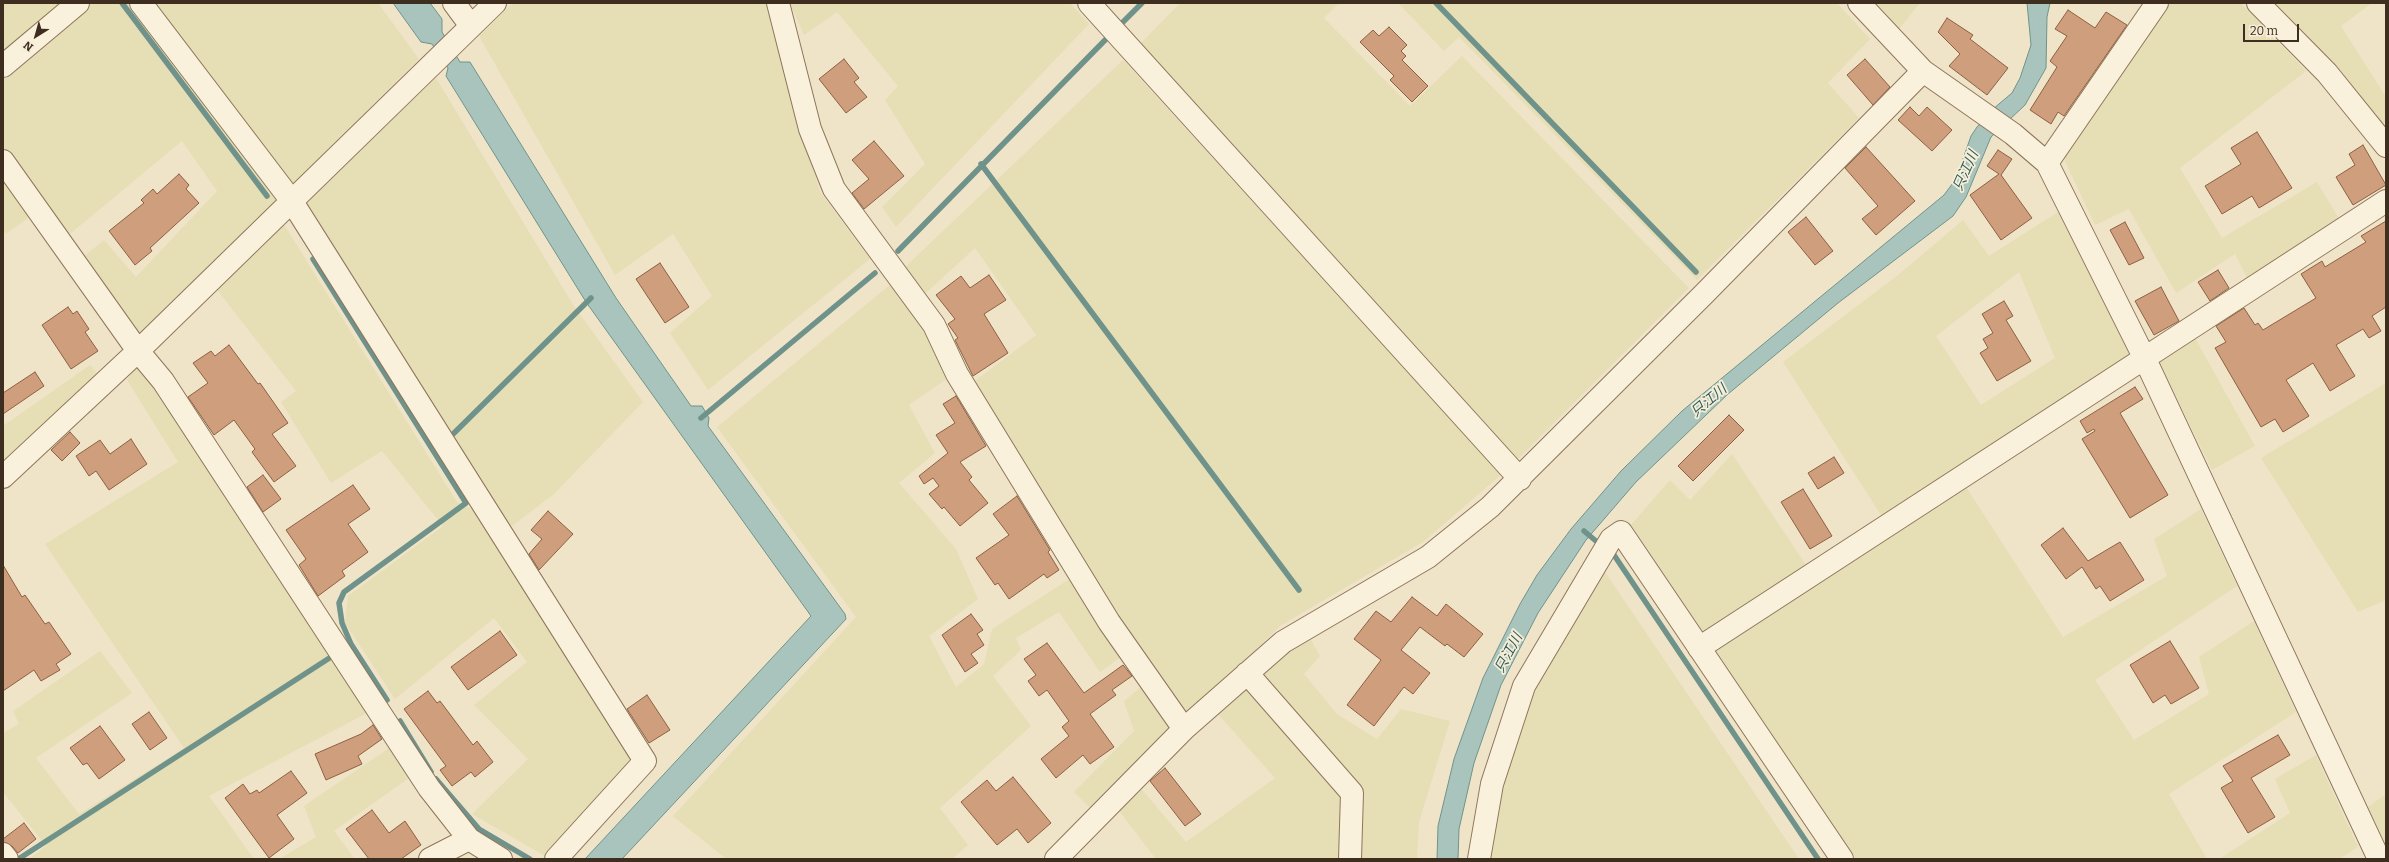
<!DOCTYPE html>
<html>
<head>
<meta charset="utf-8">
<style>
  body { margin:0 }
  #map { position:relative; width:2389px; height:862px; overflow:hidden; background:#f0e4c8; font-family:Bitter,serif }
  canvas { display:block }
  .frame { position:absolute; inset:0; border:4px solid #3d2e20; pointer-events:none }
  .north { position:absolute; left:16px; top:16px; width:40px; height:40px; -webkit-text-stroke:3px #f7eed8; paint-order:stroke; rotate:217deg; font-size:11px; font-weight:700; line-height:16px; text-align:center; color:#3d2e20 }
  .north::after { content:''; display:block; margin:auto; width:14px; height:18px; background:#3d2e20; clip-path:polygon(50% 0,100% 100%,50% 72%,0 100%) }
  .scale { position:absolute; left:2243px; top:24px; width:56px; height:18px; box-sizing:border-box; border:2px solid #3d2e20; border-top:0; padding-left:5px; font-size:12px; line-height:14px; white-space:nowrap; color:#3d2e20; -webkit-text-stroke:3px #f7eed8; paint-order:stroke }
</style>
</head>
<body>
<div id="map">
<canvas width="2389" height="862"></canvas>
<div class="frame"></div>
<div class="north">N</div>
<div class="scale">20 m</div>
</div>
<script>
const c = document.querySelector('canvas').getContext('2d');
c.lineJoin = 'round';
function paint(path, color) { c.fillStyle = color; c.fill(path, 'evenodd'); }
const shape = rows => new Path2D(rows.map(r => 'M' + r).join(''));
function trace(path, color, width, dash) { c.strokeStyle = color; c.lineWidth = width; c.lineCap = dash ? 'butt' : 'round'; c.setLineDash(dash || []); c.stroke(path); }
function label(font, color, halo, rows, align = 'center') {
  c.font = font + ' Bitter,"Noto Sans JP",serif'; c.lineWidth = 3.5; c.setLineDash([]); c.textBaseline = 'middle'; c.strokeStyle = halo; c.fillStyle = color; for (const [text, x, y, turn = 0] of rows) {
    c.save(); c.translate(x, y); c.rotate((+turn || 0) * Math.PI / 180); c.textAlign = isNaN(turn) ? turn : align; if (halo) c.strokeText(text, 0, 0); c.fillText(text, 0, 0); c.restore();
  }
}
const farmland = shape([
  [3,3,378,3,419,59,140,334,82,258,104,240,136,277,217,191,182,141,65,238,3,147],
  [513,3,765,3,820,192,870,259,708,390,670,333,712,296,673,234,615,275,479,36],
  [790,3,1070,3,1089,24,896,227,882,207,925,164,885,100,898,86,837,12,804,35],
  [1180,3,1339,3,1324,18,1410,106,1462,56,1689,288,1517,460,1140,44],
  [1398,3,1837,3,1870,39,1828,83,1859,118,1697,280,1459,37,1444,51],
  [1876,3,1920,3,1899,29],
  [2168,3,2241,3,2306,71,2180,168,2222,238,2317,182,2341,222,2249,282,2235,254,2176,293,2129,209,2095,225,2063,157],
  [2271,3,2372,3,2341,26,2386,97,2386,121,2380,125],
  [1123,60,1502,474,1423,542,1280,626,1206,700,1181,716,1090,808,1074,792,1134,731,1124,701,1153,677,1135,647,1100,672,1059,612,1016,638,1021,650,993,676,1031,726,940,808,968,845,952,859,726,859,673,816,856,617,717,427,890,285,914,303,948,378,909,405,935,453,899,483,956,549,978,599,929,636,956,687,984,664,992,629,1085,569,972,383,1036,335,975,248,926,293,905,267],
  [436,78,572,303,643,402,554,494,508,529,305,202],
  [3,171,34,214,6,234,3,230],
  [2058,212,2133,356,1957,473,2063,637,2167,576,2154,539,2201,509,2237,586,2095,680,2134,740,2209,694,2199,657,2254,621,2296,712,2169,794,2207,859,1856,859,1631,525,1670,480,1690,500,1732,454,1814,577,1888,526,1783,362,1898,275,1963,220,1989,256],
  [2019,272,2055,358,1981,405,1936,336],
  [283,223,457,502,476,511,633,762,545,856,472,814,528,759,474,705,527,662,494,618,395,699,345,623,348,596,443,526,382,451,331,483,281,402,296,391,214,286],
  [2194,336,2255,446,2212,470,2157,358],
  [138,363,367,713,209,796,254,859,29,859,46,846,3,792,3,733,19,724,13,711,100,651,132,693,36,758,79,814,184,748,45,544,178,462,127,380],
  [90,365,100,377,3,468,3,426],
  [2386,383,2386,600,2358,612,2261,458],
  [1603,569,1799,859,1487,859,1487,833,1529,691],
  [1310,638,1320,656,1304,674,1337,714,1377,739,1401,709,1450,721,1419,822,1417,859,1156,859,1116,807,1139,786,1186,842,1275,778,1217,713,1288,644],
  [392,746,412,776,334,831,355,859,279,859,316,837,304,806],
  [2316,755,2358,847,2339,859,2219,859,2290,813,2275,779],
  [2386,794,2386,845,2368,807]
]);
const water = shape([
  [393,3,430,3,442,19,442,32,460,62,470,62,616,298,691,406,702,406,709,418,708,426,845,614,846,619,622,859,585,859,811,616,586,302,446,76,448,68,432,44,421,42,393,3],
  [2027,3,2050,3,2047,17,2046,68,2025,105,1991,137,1966,197,1953,216,1838,303,1728,394,1636,482,1586,540,1538,613,1501,685,1474,763,1459,829,1458,859,1437,859,1438,826,1454,759,1483,678,1520,604,1537,575,1571,529,1621,471,1682,411,1944,195,1956,179,1971,136,1977,127,1993,109,2012,93,2020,78,2031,45,2027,3]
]);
const stream = shape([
  [122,3,267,196],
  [1436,3,1696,272],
  [1117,28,1142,3],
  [981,164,1299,590],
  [898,251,1111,34],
  [313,259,466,503,344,592,339,603,342,623,351,644,387,700],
  [701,418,875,273],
  [450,437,591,298],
  [1584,531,1596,541],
  [1614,555,1818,859],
  [400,721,431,772],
  [436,779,479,829,530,859],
  [20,858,331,657]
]);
const building = shape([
  [2068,10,2095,28,2106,12,2127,25,2064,116,2058,112,2051,124,2030,110,2057,67,2050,61,2067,36,2055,29,2068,10],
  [1947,18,1973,35,1970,39,2008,68,1987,95,1949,66,1960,54,1938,32,1947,18],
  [1389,27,1407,45,1401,51,1406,56,1402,60,1428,86,1412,102,1390,80,1394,76,1360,42,1373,30,1379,36,1389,27],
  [844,59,859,78,854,82,867,97,846,113,819,79,844,59],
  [1865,59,1890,87,1873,105,1847,75,1865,59],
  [1910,107,1919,116,1927,107,1952,130,1932,151,1898,120,1910,107],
  [2257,132,2292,188,2259,208,2252,196,2222,214,2205,186,2241,164,2231,148,2257,132],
  [874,141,904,176,864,209,852,193,869,179,852,160,874,141],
  [2363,145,2386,185,2353,205,2336,177,2355,165,2349,154,2363,145],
  [1866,147,1915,201,1876,235,1862,219,1878,206,1845,168,1866,147],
  [1998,150,2012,159,2001,175,2032,218,2001,240,1970,195,1999,174,1987,166,1998,150],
  [179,174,189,185,186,189,199,203,150,248,152,251,135,265,109,231,144,203,141,200,153,189,157,194,179,174],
  [1806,217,1833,251,1815,265,1788,232,1806,217],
  [2386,221,2386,307,2372,316,2381,331,2369,338,2363,329,2336,345,2355,376,2330,391,2313,363,2286,380,2309,416,2283,432,2275,419,2261,427,2215,348,2226,342,2216,326,2244,308,2255,325,2258,323,2263,330,2316,298,2301,274,2322,261,2325,267,2366,242,2361,236,2386,221],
  [2125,222,2144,258,2129,265,2110,230,2125,222],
  [660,263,689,307,665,323,636,279,660,263],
  [2218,270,2229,288,2210,301,2198,282,2218,270],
  [989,275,1006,300,984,314,1008,353,973,376,955,340,958,338,948,324,955,319,936,295,961,276,970,288,989,275],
  [2161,287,2179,321,2154,335,2135,301,2161,287],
  [2004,301,2013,316,2006,320,2031,361,1997,381,1980,353,1988,348,1983,339,1993,333,1982,314,2004,301],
  [68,307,73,314,77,311,89,329,85,332,98,351,71,369,42,325,68,307],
  [229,345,258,384,260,383,288,423,272,434,296,466,274,482,252,452,255,449,234,420,214,435,188,397,208,383,193,363,211,351,215,356,229,345],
  [35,372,44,386,3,414,3,393,35,372],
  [2135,387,2143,399,2120,413,2168,495,2130,518,2082,439,2095,431,2094,429,2087,433,2080,421,2135,387],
  [956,396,986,446,960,462,972,477,969,480,988,503,960,526,944,507,942,509,929,494,939,486,933,478,924,484,919,476,948,453,936,435,955,423,943,404,956,396],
  [1729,415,1744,430,1693,481,1678,466,1729,415],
  [70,432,80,443,62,461,51,450,70,432],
  [131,439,147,464,109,490,96,471,89,476,76,456,100,440,110,454,131,439],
  [1834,457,1844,473,1818,489,1808,473,1834,457],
  [263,475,281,499,263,512,247,487,263,475],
  [353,485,370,509,348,524,368,552,342,571,345,576,318,596,299,565,306,559,286,530,353,485],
  [1803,489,1832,536,1810,549,1781,502,1803,489],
  [1017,496,1050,550,1048,552,1059,570,1047,578,1044,574,1009,599,998,583,995,585,976,558,1009,535,993,514,1017,496],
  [548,511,573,534,539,570,529,554,542,539,531,530,548,511],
  [2063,528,2088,561,2120,542,2144,580,2110,601,2100,586,2096,589,2082,567,2066,579,2041,545,2063,528],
  [3,565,22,597,25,595,45,624,49,622,71,654,56,664,60,670,41,681,34,670,3,691,3,565],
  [1412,597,1437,616,1446,604,1483,634,1464,657,1447,644,1445,646,1420,627,1401,650,1430,673,1413,694,1404,687,1374,726,1347,705,1381,660,1354,639,1376,611,1391,622,1412,597],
  [971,614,983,630,977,634,984,645,971,654,978,663,965,672,942,635,971,614],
  [500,631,517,655,468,690,451,667,500,631],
  [2170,641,2199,688,2171,704,2165,695,2153,703,2130,665,2170,641],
  [1047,643,1084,693,1123,665,1132,676,1112,690,1116,695,1090,714,1114,747,1090,764,1083,755,1056,778,1041,759,1069,736,1062,727,1069,721,1047,690,1039,696,1028,681,1036,675,1024,659,1047,643],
  [428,691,437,703,440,701,473,745,477,741,493,762,475,777,471,772,452,786,440,770,446,766,404,709,428,691],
  [647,695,670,730,649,743,627,709,647,695],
  [149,712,167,738,150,750,132,724,149,712],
  [373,725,382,739,358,756,362,764,326,780,315,754,361,734,373,725],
  [100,726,125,760,99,779,87,763,83,765,70,748,100,726],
  [2278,735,2290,755,2251,778,2275,817,2248,833,2221,788,2233,781,2223,766,2278,735],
  [1165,768,1201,814,1185,826,1150,781,1165,768],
  [291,771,307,793,277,815,294,839,269,858,225,798,243,784,250,794,257,790,259,793,291,771],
  [1013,777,1051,823,1028,843,1017,829,997,845,961,802,987,780,996,791,1013,777],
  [372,810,389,833,405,821,421,845,401,859,369,859,346,829,372,810],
  [24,823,36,839,18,853,12,846,3,842,3,839,24,823]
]);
const minor = shape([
  [141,3,291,200,645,761,556,859],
  [454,3,471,26],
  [778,3,810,129,834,189,934,325,957,374,1109,622,1184,729],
  [1089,3,1520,479],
  [1859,3,1923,71,2013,134,2047,163,2144,357,2379,859],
  [2258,3,2327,73,2386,146],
  [3,66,78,3],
  [3,161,138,351,163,381,429,788,469,839,501,859],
  [2047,163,2157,3],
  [3,477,138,351,495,3],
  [1699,648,2386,201],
  [1247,673,1352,793,1350,859],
  [3,854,7,859],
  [430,859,469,839],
  [1056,859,1184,729,1283,642,1428,557,1490,507,1704,294,1923,71],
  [1479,859,1492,784,1524,686,1611,539,1621,532,1842,859]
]);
const waterNames = [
  ["只江川",1966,171,-66],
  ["只江川",1709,401,-40],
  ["只江川",1509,653,-62]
];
paint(farmland, '#e6deb5');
paint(water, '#a9c4bc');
trace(water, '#6f938a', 1);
trace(stream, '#6f938a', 5.5);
paint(building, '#cf9f7d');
trace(building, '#8d5f41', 1);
trace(minor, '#8d765c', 24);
trace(minor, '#faf1dc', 22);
label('italic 14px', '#2f5d5a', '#f7eed8', waterNames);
</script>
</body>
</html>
